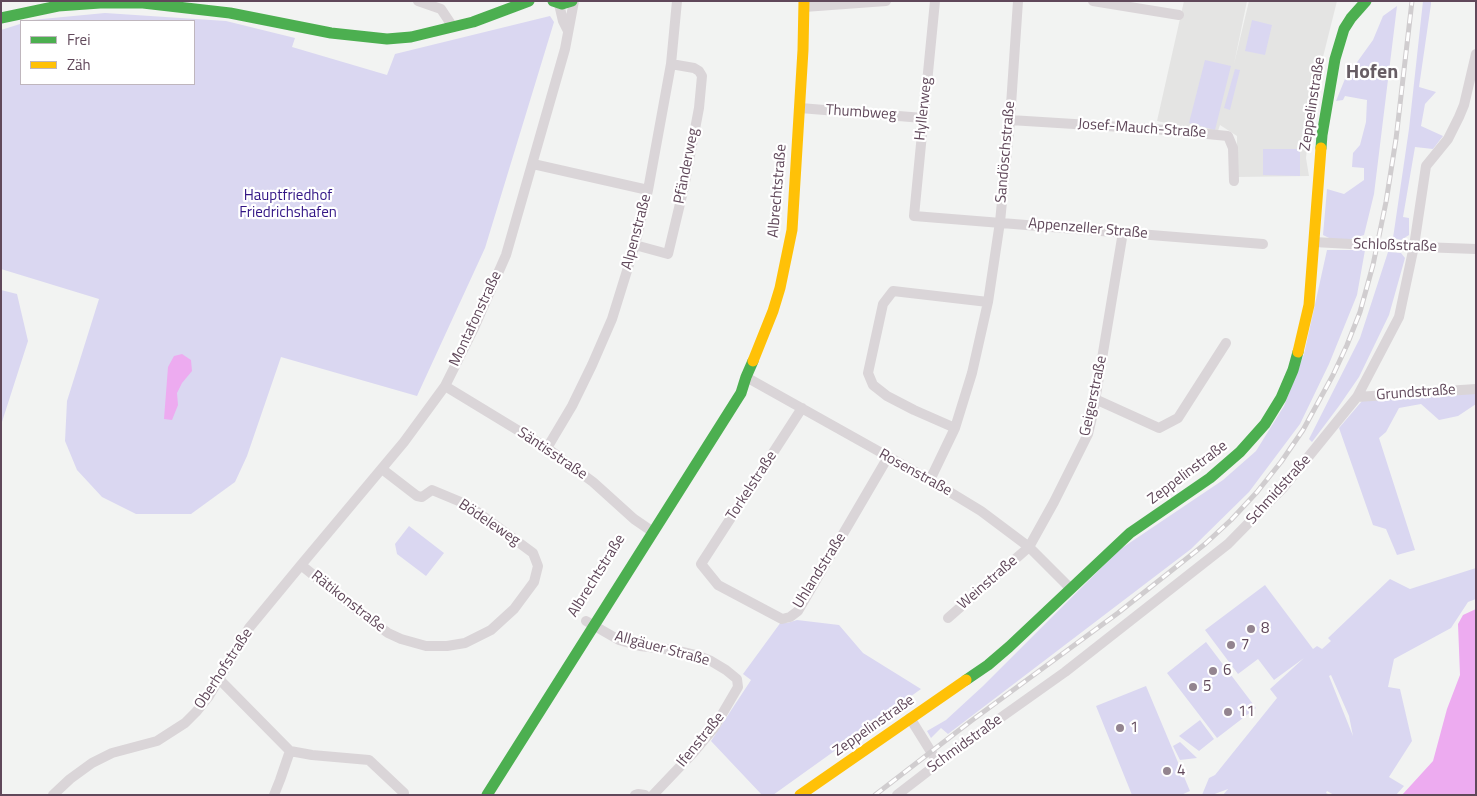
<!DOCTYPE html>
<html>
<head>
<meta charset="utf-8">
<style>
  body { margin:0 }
  #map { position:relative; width:1477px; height:796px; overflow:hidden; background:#f2f3f2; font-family:"Titillium Web",sans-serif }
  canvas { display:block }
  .frame { position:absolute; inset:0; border:2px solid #60485a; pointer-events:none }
  .legend { position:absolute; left:20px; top:20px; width:175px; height:65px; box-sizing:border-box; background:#fff; border:1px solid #bfb6bd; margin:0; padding:6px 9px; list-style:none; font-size:15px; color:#60485a }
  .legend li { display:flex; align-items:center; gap:10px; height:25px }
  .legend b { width:25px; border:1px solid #bfb6bd }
</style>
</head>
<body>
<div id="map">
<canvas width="1477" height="796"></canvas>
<div class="frame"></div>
<ul class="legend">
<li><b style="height:6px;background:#4caf50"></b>Frei</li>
<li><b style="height:6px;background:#ffc107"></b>Zäh</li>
</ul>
</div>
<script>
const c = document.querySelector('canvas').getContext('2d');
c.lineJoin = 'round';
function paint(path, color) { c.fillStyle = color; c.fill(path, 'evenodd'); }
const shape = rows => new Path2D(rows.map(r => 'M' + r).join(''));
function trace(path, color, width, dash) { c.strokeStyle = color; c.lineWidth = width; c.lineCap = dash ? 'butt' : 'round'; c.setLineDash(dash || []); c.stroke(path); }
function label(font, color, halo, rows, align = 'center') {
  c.font = font + ' "Titillium Web",sans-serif'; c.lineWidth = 4.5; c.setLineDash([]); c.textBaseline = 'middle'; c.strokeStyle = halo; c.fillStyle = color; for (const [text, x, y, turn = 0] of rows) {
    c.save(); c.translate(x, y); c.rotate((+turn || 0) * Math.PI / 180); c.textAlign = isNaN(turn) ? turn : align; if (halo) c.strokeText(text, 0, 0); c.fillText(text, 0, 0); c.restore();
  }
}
const education = shape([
  [1184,1,1247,1,1234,64,1249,1,1337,1,1312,101,1315,119,1309,131,1306,158,1309,176,1237,177,1237,136,1220,125,1217,134,1157,121]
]);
const green = shape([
  [1423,1,1431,1,1431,4,1419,87,1436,92,1425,104,1421,126,1443,136,1433,149,1415,147,1403,217,1409,218,1409,235,1401,240,1393,238,1409,129],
  [1397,6,1374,194,1364,235,1347,240,1333,240,1323,235,1327,189,1344,194,1364,180,1364,168,1352,167,1353,153,1360,145,1366,122,1367,100,1345,96,1343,100,1336,101,1347,74,1355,65,1373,40,1383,16],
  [105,13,226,21,295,38,292,47,387,75,395,54,550,16,554,22,485,248,417,396,281,357,247,456,235,482,191,514,136,514,102,497,77,470,65,441,67,401,99,299,1,269,1,30,20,24,21,22,21,84,194,84,194,21,21,21],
  [1252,20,1272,25,1265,55,1245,51],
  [1205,60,1231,66,1215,130,1189,123],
  [1235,69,1240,70,1230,110,1224,108],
  [1263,149,1300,149,1300,176,1263,175],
  [1327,250,1365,250,1357,295,1329,364,1300,424,1249,492,1191,549,948,734,941,728,931,738,927,731,946,720,983,686,1119,550,1223,480,1256,451,1284,406,1304,354],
  [1388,252,1401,253,1405,258,1389,315,1359,377,1339,406,1312,442,1309,439,1360,338],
  [1,290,17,294,28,341,1,425],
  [1476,392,1476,404,1458,416,1439,420,1421,404,1399,408,1386,432,1379,438,1415,550,1397,555,1386,529,1373,525,1339,428,1362,401],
  [409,526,444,553,426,576,397,554,395,544],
  [1476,568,1476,599,1468,602,1451,628,1394,659,1388,687,1400,689,1412,741,1389,777,1404,786,1396,795,1334,795,1327,791,1326,793,1330,795,1223,795,1228,789,1212,795,1202,795,1209,778,1215,775,1277,698,1270,689,1304,658,1274,680,1258,659,1238,674,1205,630,1265,585,1313,649,1317,646,1322,649,1331,641,1328,638,1390,579,1410,589],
  [1331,675,1349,716,1353,736,1329,676],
  [797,620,839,625,863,653,921,689,773,795,762,795,711,741,751,680,743,674,781,622,787,623],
  [1206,642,1256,708,1217,738,1167,673],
  [1146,686,1190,791,1181,795,1132,795,1096,706],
  [1200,720,1214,739,1199,751,1179,736],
  [1180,742,1197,758,1180,760,1173,746]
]);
const water = shape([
  [182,354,191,360,192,371,182,383,177,393,178,405,172,420,164,419,168,367,174,356],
  [1476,609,1476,795,1402,795,1433,761,1447,709,1460,675,1458,624,1463,615]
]);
const street = shape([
  [418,1,441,9,453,27],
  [935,1,914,216,1263,244],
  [1093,1,1179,15],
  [559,4,563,21,568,31],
  [804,7,886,1],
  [800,108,923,118],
  [1010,120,1154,129,1228,136,1233,148,1234,181],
  [533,164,648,190],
  [1314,242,1351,244],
  [635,245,668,254,684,187,699,108,702,76,699,71,694,68,671,64],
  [1393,246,1476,249],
  [746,377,930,480,981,511,1029,547,1071,589],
  [445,386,547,448,593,482,634,519,653,532],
  [1357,397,1476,389],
  [1095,399,1159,428,1178,418,1226,343],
  [802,408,701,564,718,585,782,619,790,617,798,611,888,457],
  [955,428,914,410,887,396,873,385,868,373,883,304,893,291,988,302],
  [547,448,572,406,592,365,612,319,635,245,648,190,671,64,677,1],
  [930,480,955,428,972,373,988,302,1000,222,1010,120,1018,1],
  [301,565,353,607,388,633,401,639,426,646,447,646,465,643,491,630,514,609,534,582,538,566,533,553,468,505,432,490,422,497,417,496,382,469],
  [948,618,1029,547,1054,502,1088,434,1093,413,1123,232],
  [586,621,619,640,640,646,675,650,696,655,711,661,726,670,737,679,738,687,714,728,693,753,653,795],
  [219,679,290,751,312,755,369,760,404,793],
  [910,718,938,763],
  [53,795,70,779,92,763,112,753,157,741,185,723,196,712,209,696,249,628,301,565,404,442,445,386,474,328,506,255,565,49,574,1],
  [274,795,280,780,290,751],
  [635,795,638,794,645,795],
  [897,795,958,748,1065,672,1228,544,1283,488,1357,397,1399,317,1414,246,1426,166,1448,139,1459,117,1464,105,1476,54]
]);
const fast = shape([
  [553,1,562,4,572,1],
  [1,18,58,6,100,3,143,3,230,13,331,33,387,39,411,37,473,22,529,1],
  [1321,148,1322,135,1335,59,1344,29,1351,18,1366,1],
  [966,680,988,665,1009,647,1130,533,1210,478,1240,452,1265,424,1281,398,1293,370,1298,352],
  [487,795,741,393,746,377,753,361]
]);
const slow = shape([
  [1298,352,1309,305,1321,148],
  [753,361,773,311,780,288,792,230,803,50,804,1],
  [800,795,966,680]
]);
const rail = shape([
  [875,795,971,721,1118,613,1205,544,1231,520,1257,492,1281,462,1303,430,1333,375,1347,345,1360,312,1373,265,1386,202,1396,139,1412,1]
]);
const streetBridge = shape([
  [1351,244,1393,246]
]);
const markers = [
  [1251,629,5,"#93848f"],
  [1231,645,5,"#93848f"],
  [1213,671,5,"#93848f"],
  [1193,687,5,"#93848f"],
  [1228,712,5,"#93848f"],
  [1120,728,5,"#93848f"],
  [1167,771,5,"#93848f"]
];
const streetNames = [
  ["Zeppelinstraße",1313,104,-81],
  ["Hyllerweg",924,109,-84],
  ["Thumbweg",861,113,4],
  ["Josef-Mauch-Straße",1142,129,4],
  ["Sandöschstraße",1006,152,-85],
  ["Pfänderweg",687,166,-79],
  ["Albrechtstraße",778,191,-85],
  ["Appenzeller Straße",1088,229,5],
  ["Alpenstraße",637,232,-75],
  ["Schloßstraße",1395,246,2],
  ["Montafonstraße",476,319,-65],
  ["Grundstraße",1416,393,-4],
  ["Geigerstraße",1094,396,-78],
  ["Säntisstraße",552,454,34],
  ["Rosenstraße",915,473,29],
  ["Zeppelinstraße",1188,473,-37],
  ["Torkelstraße",752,486,-57],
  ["Schmidstraße",1279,490,-48],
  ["Bödeleweg",489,523,34],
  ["Uhlandstraße",820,571,-58],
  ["Albrechtstraße",597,576,-58],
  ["Weinstraße",988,583,-41],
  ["Rätikonstraße",348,602,38],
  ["Allgäuer Straße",662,649,15],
  ["Oberhofstraße",224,669,-57],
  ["Zeppelinstraße",874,726,-35],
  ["Ifenstraße",701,740,-51],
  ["Schmidstraße",965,744,-36]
];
const parkNames = [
  ["Hauptfriedhof",288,196],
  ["Friedrichshafen",288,213]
];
const poiNames = [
  ["8",1261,629],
  ["7",1241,645],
  ["6",1223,671],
  ["5",1203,687],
  ["11",1238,712],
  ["1",1130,728],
  ["4",1177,771]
];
const districtNames = [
  ["Hofen",1372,73]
];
paint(education, '#e4e4e3');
paint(green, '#dad7f1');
paint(water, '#edabf0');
trace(street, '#dad5d8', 10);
trace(fast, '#4caf50', 11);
trace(slow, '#ffc107', 11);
trace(rail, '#d0cdcf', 5);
trace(rail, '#fff', 3, [9]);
trace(streetBridge, '#dad5d8', 10);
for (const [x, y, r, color] of markers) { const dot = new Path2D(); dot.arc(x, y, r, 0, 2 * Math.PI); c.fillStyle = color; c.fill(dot); trace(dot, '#fff', 2); }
label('15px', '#60485a', '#fff', streetNames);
label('15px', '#321585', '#fff', parkNames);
label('15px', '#60485a', '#fff', poiNames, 'left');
label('bold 20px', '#675d64', '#fff', districtNames);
</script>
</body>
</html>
